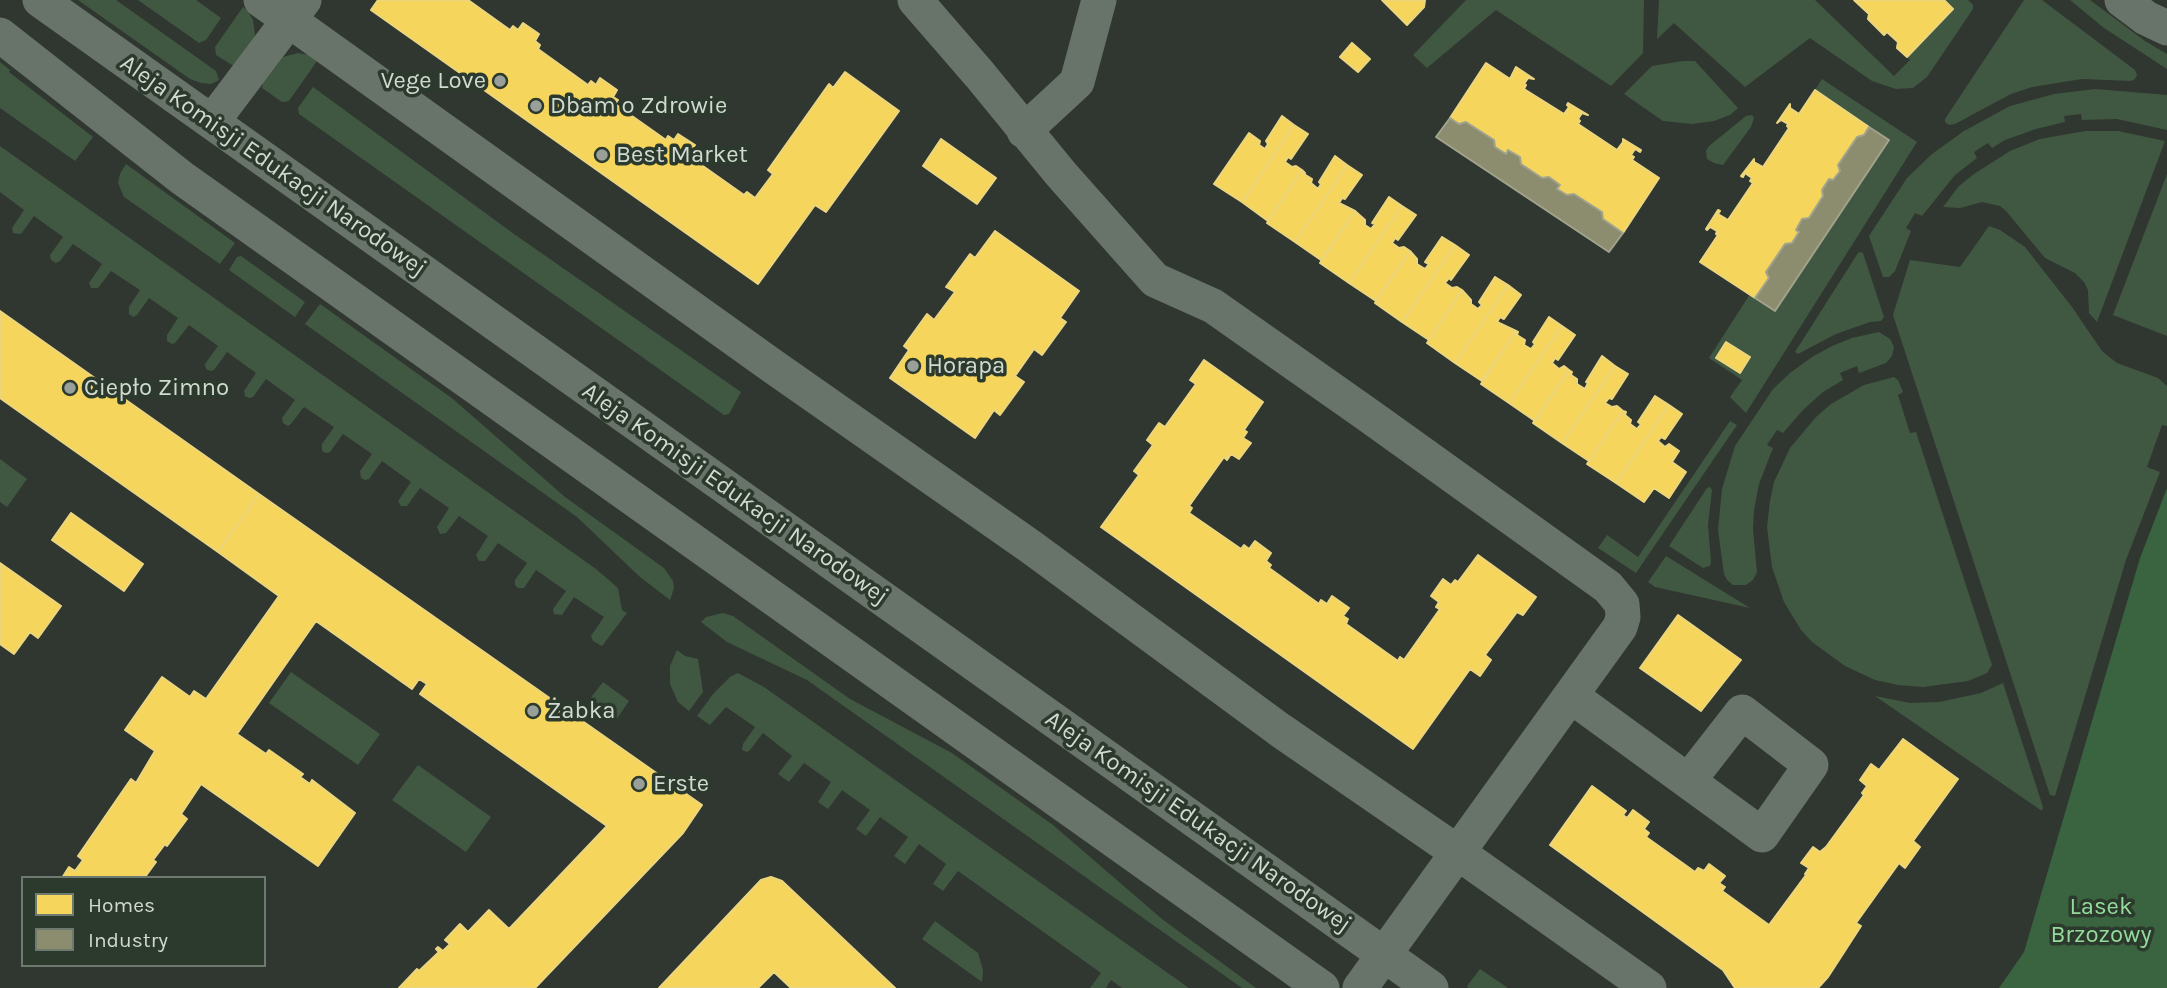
<!DOCTYPE html>
<html>
<head>
<meta charset="utf-8">
<style>
  body { margin:0 }
  #map { position:relative; width:2167px; height:988px; overflow:hidden; background:#303630; font-family:Karla,sans-serif }
  canvas { display:block }
  .legend { position:absolute; left:21px; top:876px; width:245px; height:91px; box-sizing:border-box; background:#2c3a2d; border:2px solid #6e7a6f; margin:0; padding:9px 12px; list-style:none; font-size:21px; color:#d1d9d1 }
  .legend li { display:flex; align-items:center; gap:14px; height:35px }
  .legend b { width:35px; border:2px solid #6e7a6f }
</style>
</head>
<body>
<div id="map">
<canvas width="2167" height="988"></canvas>
<ul class="legend">
<li><b style="height:19px;background:#f6d55c"></b>Homes</li>
<li><b style="height:19px;background:#8c8c6e"></b>Industry</li>
</ul>
</div>
<script>
const c = document.querySelector('canvas').getContext('2d');
c.lineJoin = 'round';
function paint(path, color) { c.fillStyle = color; c.fill(path, 'evenodd'); }
const shape = rows => new Path2D(rows.map(r => 'M' + r).join(''));
function trace(path, color, width, dash) { c.strokeStyle = color; c.lineWidth = width; c.lineCap = dash ? 'butt' : 'round'; c.setLineDash(dash || []); c.stroke(path); }
function label(font, color, halo, rows, align = 'center') {
  c.font = font + ' Karla,sans-serif'; c.lineWidth = 7; c.setLineDash([]); c.textBaseline = 'middle'; c.strokeStyle = halo; c.fillStyle = color; for (const [text, x, y, turn = 0] of rows) {
    c.save(); c.translate(x, y); c.rotate((+turn || 0) * Math.PI / 180); c.textAlign = isNaN(turn) ? turn : align; if (halo) c.strokeText(text, 0, 0); c.fillText(text, 0, 0); c.restore();
  }
}
const green = shape([
  [78,0,116,0,216,71,219,80,211,84,201,83,190,79],
  [138,0,196,0,221,18,206,40,199,43],
  [1466,0,1644,0,1643,53,1611,86,1496,10,1427,68,1413,55],
  [1659,0,1815,0,1894,76,1910,60,1907,57,1953,10,1944,0,1968,0,1973,5,1973,9,1927,77,1913,88,1896,89,1872,81,1810,38,1745,87,1674,23,1657,39],
  [2024,0,2042,0,2135,70,2137,75,2135,79,2131,81,2082,79,2032,87,2011,94,1955,124,1949,125,1945,122,1945,119],
  [2070,0,2090,0,2145,41,2167,54,2167,69,2104,28],
  [243,7,248,11,253,20,255,35,254,40,237,68,216,55,215,47],
  [298,53,309,55,317,61,289,101,282,102,262,88,263,83,283,57],
  [1683,61,1695,61,1738,108,1730,115,1714,121,1692,124,1663,121,1624,94,1652,66],
  [0,62,10,70,9,72,93,137,75,161,0,108],
  [1822,79,1917,142,1746,413,1730,397,1742,380,1709,358,1750,294,1775,311,1889,140,1815,90],
  [313,87,514,234,741,392,729,414,724,415,299,114,298,108],
  [2095,89,2167,95,2167,130,2117,119,2082,120,2081,114,2064,116,2065,122,2036,129,2005,140,1992,148,1988,143,1974,152,1977,158,1955,175,1922,216,1915,213,1906,228,1911,231,1895,271,1889,277,1883,277,1869,236,1907,178,1932,154,1964,131,2010,106,2054,94],
  [1752,115,1754,118,1751,127,1723,165,1714,163,1707,159,1706,151,1709,146,1746,116],
  [2085,131,2118,131,2165,141,2097,322,2089,313,2088,290,2084,282,2075,273,2045,258,2006,211,2000,206,1982,202,1960,208,1943,207,1959,186,1974,174,2010,151,2040,139],
  [0,146,596,569,618,588,622,610,627,613,602,646,593,641,591,636,604,617,574,597,562,615,554,614,553,609,566,591,536,570,524,588,518,588,515,585,515,580,527,563,498,543,485,561,479,561,476,555,488,536,459,516,446,533,440,534,437,527,449,508,420,488,407,506,401,506,398,501,411,482,382,461,369,479,365,480,361,478,360,471,372,454,343,434,330,452,326,453,322,451,322,444,334,427,304,407,291,424,288,426,283,423,282,418,295,400,266,379,253,397,249,398,245,396,244,391,256,373,227,352,214,370,211,371,206,369,205,364,218,346,189,325,175,343,172,344,167,341,167,335,178,318,149,298,137,315,133,317,129,314,129,307,140,290,111,271,98,288,91,288,89,283,102,264,73,244,60,261,56,263,51,260,50,255,63,237,34,216,21,234,13,233,12,228,24,210,0,192],
  [126,164,235,243,220,264,124,197,118,183,120,174],
  [2167,174,2167,336,2113,315],
  [1989,226,2000,230,2025,247,2072,307,2102,351,2117,363,2158,378,2167,386,2167,426,2162,425,2147,467,2160,472,2126,560,2055,796,2050,795,1893,315,1910,260,1960,267],
  [1860,252,1863,253,1884,317,1881,321,1870,322,1836,334,1798,354,1795,352,1858,253],
  [241,256,305,302,295,317,229,270,237,257],
  [320,304,453,399,565,497,664,568,673,581,674,588,670,600,640,577,577,517,305,324],
  [1879,332,1890,339,1894,347,1892,356,1886,363,1859,373,1857,366,1840,373,1843,380,1823,392,1803,410,1783,433,1777,430,1767,445,1773,448,1759,484,1754,510,1753,529,1757,572,1753,580,1746,585,1733,585,1727,580,1724,574,1718,530,1722,489,1735,446,1773,389,1790,373,1812,357,1832,346,1852,338],
  [1894,377,1898,380,1903,392,1898,395,1910,433,1916,432,1992,665,1987,673,1968,681,1923,687,1898,685,1875,680,1845,666,1812,642,1801,630,1784,602,1772,567,1767,527,1770,501,1774,482,1790,448,1816,417,1831,404,1864,385],
  [1730,421,1737,425,1636,573,1598,548,1607,535,1638,557],
  [0,459,27,479,7,507,0,502],
  [1710,487,1712,490,1708,525,1711,562,1710,566,1703,568,1669,546,1707,488],
  [1666,556,1750,608,1655,587,1648,582],
  [723,613,733,616,850,699,952,753,1053,825,1162,919,1256,988,1242,988,807,680,727,642,701,622,706,617],
  [677,650,685,656,698,659,703,692,689,711,678,702,670,684,670,666],
  [291,672,380,734,358,765,269,703],
  [738,673,764,687,1189,988,1122,988,1111,980,1106,988,1090,988,1101,973,958,871,943,891,933,884,946,864,919,844,905,864,894,856,908,837,880,817,866,836,856,829,870,810,842,790,828,809,818,802,831,782,804,763,789,782,778,774,792,756,763,733,750,750,747,752,742,750,743,744,755,727,726,707,710,725,697,716,713,694,730,677],
  [603,682,629,701,616,720,589,700],
  [2003,683,2043,807,2042,811,1875,696,1910,703,1939,702,1981,693],
  [418,765,491,817,466,852,392,800],
  [935,921,978,953,983,970,982,982,922,939],
  [1480,969,1508,988,1469,988,1467,986]
]);
const forest = shape([
  [2167,488,2167,988,1999,988,2024,952,2140,558]
]);
const homes = shape([
  [378,0,468,0,510,30,513,26,518,30,523,23,539,34,535,41,540,45,538,49,588,85,591,81,596,85,600,78,617,90,613,97,618,100,615,104,666,140,668,136,674,140,678,134,695,145,690,152,696,156,693,159,744,195,747,192,755,198,773,174,768,170,829,84,833,88,845,72,899,111,826,212,815,205,758,284,371,10,378,0],
  [1382,0,1425,0,1424,7,1407,25,1382,0],
  [1854,0,1944,0,1953,9,1907,57,1897,48,1898,42,1887,32,1884,35,1868,19,1869,14,1854,0],
  [1352,43,1370,59,1358,72,1340,57,1352,43],
  [1486,63,1510,79,1516,67,1534,79,1528,78,1524,84,1526,85,1524,89,1564,114,1569,107,1567,105,1568,103,1588,115,1582,113,1578,119,1580,121,1578,124,1617,150,1623,142,1623,139,1641,150,1640,152,1635,149,1631,155,1634,157,1632,160,1659,178,1623,233,1603,219,1602,212,1574,194,1567,195,1557,189,1560,185,1549,177,1542,178,1521,164,1520,157,1508,150,1506,154,1495,147,1494,140,1466,122,1459,124,1450,118,1486,63],
  [1815,90,1869,127,1864,135,1857,137,1838,165,1840,171,1833,180,1829,179,1822,190,1823,196,1809,218,1802,219,1796,230,1799,232,1792,243,1785,244,1766,272,1769,278,1755,298,1700,262,1718,235,1716,234,1717,231,1710,227,1707,230,1706,229,1718,210,1720,211,1718,214,1728,220,1753,183,1750,181,1752,178,1745,173,1743,177,1741,176,1754,159,1754,162,1763,167,1789,128,1787,126,1788,124,1781,120,1777,123,1790,104,1790,108,1799,114,1815,90],
  [1282,116,1294,125,1242,202,1214,184,1249,133,1260,141,1259,145,1265,149,1268,144,1266,141,1282,116],
  [1294,125,1308,134,1291,159,1288,157,1285,162,1292,167,1296,166,1302,170,1268,221,1242,202,1294,125],
  [941,139,996,178,977,204,923,166,941,139],
  [1335,156,1347,165,1295,242,1267,223,1302,170,1305,173,1304,174,1312,179,1311,183,1318,189,1321,184,1319,182,1335,156],
  [1347,165,1362,175,1345,199,1342,198,1339,203,1355,211,1321,260,1295,242,1347,165],
  [1389,197,1402,206,1349,283,1320,263,1355,211,1365,220,1365,225,1371,229,1375,224,1372,223,1389,197],
  [1402,206,1416,215,1398,240,1395,238,1392,243,1399,248,1404,247,1410,251,1376,301,1349,283,1402,206],
  [995,231,1079,291,1060,318,1066,322,1042,355,1034,349,1015,376,1024,382,1000,415,994,410,975,438,890,378,909,350,904,346,927,314,934,320,955,292,946,287,970,254,975,258,995,231],
  [1442,237,1455,245,1402,322,1375,303,1410,251,1417,259,1417,264,1425,269,1429,264,1425,262,1442,237],
  [1455,245,1469,255,1451,280,1449,278,1445,283,1452,288,1457,287,1462,290,1429,340,1402,322,1455,245],
  [1495,277,1508,285,1455,363,1427,343,1462,290,1471,300,1471,304,1478,309,1482,305,1479,302,1495,277],
  [1508,285,1521,295,1504,319,1500,317,1497,322,1516,331,1482,381,1455,363,1508,285],
  [0,311,259,494,218,552,0,398,0,311],
  [1549,317,1562,326,1509,403,1481,384,1516,331,1518,332,1517,335,1525,340,1524,345,1531,349,1535,344,1533,342,1549,317],
  [1562,326,1575,335,1558,360,1555,358,1552,363,1559,369,1564,366,1569,370,1535,421,1509,403,1562,326],
  [1726,342,1750,357,1740,373,1716,358,1726,342],
  [1602,356,1615,366,1562,443,1533,423,1569,370,1572,372,1571,375,1577,379,1577,384,1585,389,1588,383,1586,382,1602,356],
  [1204,360,1263,402,1244,430,1247,432,1243,438,1251,443,1239,459,1231,454,1227,460,1224,457,1189,506,1192,508,1189,513,1241,549,1244,545,1249,549,1255,541,1271,553,1266,561,1271,565,1269,568,1319,604,1321,600,1327,604,1332,596,1349,608,1343,616,1348,619,1346,624,1398,661,1400,657,1404,660,1440,609,1436,607,1439,602,1431,596,1443,579,1451,585,1455,580,1458,582,1478,555,1536,597,1523,615,1517,612,1485,655,1491,660,1480,676,1470,669,1413,749,1101,527,1139,475,1134,471,1153,445,1147,440,1159,423,1165,427,1196,384,1190,380,1204,360],
  [1615,366,1628,374,1612,399,1609,398,1605,403,1612,407,1617,406,1623,411,1589,461,1562,443,1615,366],
  [1655,396,1669,405,1616,483,1587,464,1623,411,1626,412,1625,415,1631,420,1630,424,1637,429,1641,424,1638,422,1655,396],
  [1669,405,1682,414,1665,439,1661,437,1658,441,1665,447,1669,444,1679,451,1672,462,1686,472,1669,498,1654,488,1644,502,1616,483,1669,405],
  [259,494,702,805,683,833,535,988,399,988,417,969,419,971,439,952,436,949,438,947,443,951,450,944,445,940,460,924,468,932,489,910,509,929,607,826,420,694,427,684,419,679,412,689,316,621,237,734,266,754,269,750,303,774,300,777,310,784,312,780,355,813,318,866,201,784,181,814,187,819,167,846,165,844,153,860,156,862,145,877,142,875,141,878,62,878,69,867,75,871,83,860,78,856,131,779,136,783,155,751,125,730,162,677,190,697,194,691,206,699,279,596,218,552,259,494],
  [71,513,143,564,124,591,52,540,71,513],
  [0,563,61,606,38,638,30,632,14,654,0,644,0,563],
  [1678,615,1741,660,1701,711,1640,668,1678,615],
  [1903,739,1958,779,1913,841,1920,847,1905,868,1899,863,1856,923,1861,926,1828,977,1818,988,1735,988,1723,970,1550,845,1592,786,1626,811,1623,815,1627,818,1633,810,1649,822,1644,829,1649,833,1646,837,1695,872,1698,868,1704,871,1709,864,1725,876,1719,883,1725,887,1722,891,1769,925,1806,875,1805,874,1809,868,1801,863,1813,847,1820,852,1826,847,1864,795,1862,793,1867,786,1860,780,1871,764,1879,770,1903,739],
  [771,877,782,881,895,988,791,988,774,972,758,988,659,988,761,880,771,877]
]);
const industry = shape([
  [1450,118,1459,124,1466,122,1494,140,1495,147,1506,154,1508,150,1520,157,1521,164,1542,178,1549,177,1560,185,1557,189,1567,195,1574,194,1602,212,1603,219,1623,233,1609,252,1436,137,1450,118],
  [1869,127,1889,140,1775,311,1755,298,1769,278,1766,272,1785,244,1792,243,1799,232,1796,230,1802,219,1809,218,1823,196,1822,190,1829,179,1833,180,1840,171,1838,165,1857,137,1864,135,1869,127]
]);
const minor = shape([
  [40,0,1431,988],
  [261,0,771,365,1031,547,1280,730,1457,852,1649,988],
  [915,0,980,75,1061,174,1155,280,1213,306,1368,415,1608,587,1622,604,1623,617,1620,627,1360,988],
  [2122,0,2146,18,2167,28],
  [0,35,182,178,1322,988],
  [212,122,304,0],
  [1024,131,1077,82,1099,0],
  [1571,696,1762,835,1811,765,1742,712,1689,780]
]);
const markers = [
  [500,81,7,"#99a099"],
  [536,106,7,"#99a099"],
  [602,155,7,"#99a099"],
  [913,366,7,"#99a099"],
  [70,388,7,"#99a099"],
  [533,711,7,"#99a099"],
  [639,784,7,"#99a099"]
];
const poiNames = [
  ["Vege Love",486,81,"right"],
  ["Dbam o Zdrowie",550,106],
  ["Best Market",616,155],
  ["Horapa",927,366],
  ["Ciepło Zimno",84,388],
  ["Żabka",547,711],
  ["Erste",653,784]
];
const streetNames = [
  ["Aleja Komisji Edukacji Narodowej",273,166,35],
  ["Aleja Komisji Edukacji Narodowej",735,494,35],
  ["Aleja Komisji Edukacji Narodowej",1198,822,35]
];
const parkNames = [
  ["Lasek",2101,907],
  ["Brzozowy",2101,935]
];
paint(green, '#405841');
paint(forest, '#3a633f');
paint(homes, '#f6d55c');
trace(homes, '#ebd67f', 2);
paint(industry, '#8c8c6e');
trace(industry, '#a1a38c', 2);
trace(minor, '#687369', 35);
for (const [x, y, r, color] of markers) { const dot = new Path2D(); dot.arc(x, y, r, 0, 2 * Math.PI); c.fillStyle = color; c.fill(dot); trace(dot, '#2c3a2d', 2.5); }
label('24px', '#d1d9d1', '#2c3a2d', poiNames, 'left');
label('24px', '#d1d9d1', '#2c3a2d', streetNames);
label('24px', '#94db9b', '#2c3a2d', parkNames);
</script>
</body>
</html>
